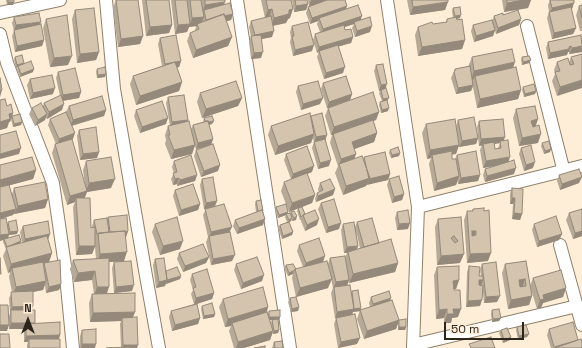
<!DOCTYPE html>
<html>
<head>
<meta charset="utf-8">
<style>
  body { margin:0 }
  #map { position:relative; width:582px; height:348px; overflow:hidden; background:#ffeed7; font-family:"Space Grotesk",sans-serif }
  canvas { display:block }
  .north { position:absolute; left:8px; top:300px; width:40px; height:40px; -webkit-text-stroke:3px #ffeed7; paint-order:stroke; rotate:0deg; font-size:11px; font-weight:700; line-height:16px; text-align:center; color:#2b251c }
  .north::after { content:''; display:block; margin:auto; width:14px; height:18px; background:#2b251c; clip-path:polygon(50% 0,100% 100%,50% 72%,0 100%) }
  .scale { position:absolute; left:444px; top:322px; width:80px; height:18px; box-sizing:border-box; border:2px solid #2b251c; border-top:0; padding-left:5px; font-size:12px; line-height:14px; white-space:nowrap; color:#2b251c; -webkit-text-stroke:3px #ffeed7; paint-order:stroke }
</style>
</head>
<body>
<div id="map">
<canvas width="582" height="348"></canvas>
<div class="north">N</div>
<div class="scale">50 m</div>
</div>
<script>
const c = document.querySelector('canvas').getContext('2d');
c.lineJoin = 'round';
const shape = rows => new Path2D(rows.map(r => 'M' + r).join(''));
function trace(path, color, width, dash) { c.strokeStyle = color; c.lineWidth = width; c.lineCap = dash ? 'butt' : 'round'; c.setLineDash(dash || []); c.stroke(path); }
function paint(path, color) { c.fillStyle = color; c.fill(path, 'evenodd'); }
const minor = shape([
  [106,0,114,89,146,276,159,348],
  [237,0,290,348],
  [387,0,418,207,413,348],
  [0,13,60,0],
  [527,26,564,172],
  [0,34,7,63,53,183,65,266,73,348],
  [418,207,582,166],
  [560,245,582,325],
  [413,345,577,306]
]);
const wall = shape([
  [6,0,14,0,14,2,13,5,7,5],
  [116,0,138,0,143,36,140,44,118,47,113,8],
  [142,0,169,0,172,25,169,33,146,36],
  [171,0,225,0,224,5,233,14,231,20,226,21,232,37,228,46,193,58,187,41,190,33,195,31,196,26,189,27,187,32,175,34],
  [261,0,291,0,290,18,288,19,286,23,273,26,272,37,261,39,261,58,251,59,249,42,251,36,249,27,251,21,265,18],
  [292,0,307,0,308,4,306,10,294,12],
  [308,0,345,0,346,9,361,20,370,32,355,37,352,28,354,24,344,27,345,30,353,37,351,43,338,46,343,73,324,79,317,57,319,52,317,53,313,40,315,34,320,32,317,24,318,21,310,24,306,13,308,7,311,5,309,6],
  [407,0,448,0,445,10,410,15],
  [502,0,531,0,528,8,504,12],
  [550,0,574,0,572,9,571,9,576,28,573,34,552,39,547,18,549,12,548,5],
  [582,5,582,31,580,31,576,15,579,6],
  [453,8,460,18,456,19,465,40,462,49,418,56,415,35,418,27,446,22,447,19,453,18,452,11],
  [75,10,99,52,96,60,77,63,72,19],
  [503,15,521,19,519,25,496,34,494,27,495,30,493,36,474,42,471,31,473,25,492,21,494,16],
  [14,17,44,40,42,46,15,52,12,36,14,31,12,23],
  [46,19,68,65,50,67,43,28],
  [292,26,312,51,293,56,290,42,291,38,290,32],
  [581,35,582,52,569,54,569,52,568,52,567,55,548,59,546,48,548,42],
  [160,38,181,61,179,67,177,67,182,82,179,91,136,105,130,84,133,76,162,66,158,44],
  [582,54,557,96,552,81,555,74,554,70,557,62,569,63,571,57],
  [15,57,24,63,23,64,33,72,20,77,17,69,18,67,16,68,14,60],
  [472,57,513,68,521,90,518,99,477,108,473,87,471,91,456,94,451,78,455,69,468,67],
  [522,57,529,63,522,65,521,60],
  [376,65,386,89,387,101,388,111,381,113,379,105,380,102,382,101,379,93,380,91,379,91,374,71],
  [97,69,105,77,97,78,96,72],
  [58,72,81,92,79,98,63,101,62,110,47,119,46,117,45,120,35,126,29,114,32,108,43,106,44,103,60,96,56,78],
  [30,79,53,94,30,99,27,85],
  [323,83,352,94,350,100,379,112,376,120,373,121,377,133,374,142,354,149,355,158,363,160,364,157,390,174,388,180,367,184,366,186,343,195,335,173,338,166,330,143,332,135,331,135,325,116,328,108,327,108,321,89],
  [298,86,320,104,301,110,296,92],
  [523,87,536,91,535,94,524,97,522,90],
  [200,93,242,98,238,106,202,118,197,102],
  [168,97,187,121,191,129,193,125,203,122,204,118,212,124,209,125,213,139,211,145,218,171,201,177,194,156,196,150,205,147,196,149,195,146,192,154,171,159,165,144,166,140,165,135,168,126,170,126,166,103],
  [0,100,7,106,13,113,12,116,22,122,21,125,13,127,11,119,10,122,9,122,7,128,0,130],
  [69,106,106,110,104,116,72,126,73,139,69,140,85,185,83,170,86,161,111,188,87,192,84,198,91,228,93,228,92,226,94,220,107,220,108,217,128,231,126,237,124,261,109,262,107,294,133,317,138,345,121,348,120,324,121,321,90,322,89,303,92,294,94,294,92,280,74,282,70,269,73,260,96,259,95,247,92,254,76,255,73,207,75,202,67,205,52,153,55,144,56,144,48,125,50,119,67,115,66,112],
  [516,109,538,119,535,126,538,143,519,146,513,118],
  [136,110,166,124,140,133,134,116],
  [311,117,325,140,329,166,318,169,312,148,314,142,313,138,311,143,275,155,268,135,271,126],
  [458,120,478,137,477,127,479,121,504,140,509,162,514,174,485,182,483,175,485,169,496,166,483,168,480,150,482,145,479,146,478,138,476,144,459,147,456,126],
  [500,143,498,148,495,149,495,144],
  [426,124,459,145,456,154,452,154,452,159,455,159,457,155,480,175,478,181,458,184,458,181,456,185,434,191,429,164,431,158,427,159,422,133],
  [79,130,99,152,97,158,80,160,77,136],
  [542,143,550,152,544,154,541,146],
  [521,148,533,168,524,171,519,154],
  [390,150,400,153,399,156,391,158,389,153],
  [286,154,312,172,307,174,315,195,312,203,302,207,305,214,317,225,305,231,301,221,301,220,300,220,297,211,298,208,289,212,281,191,284,182,291,179,284,160],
  [174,161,197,175,195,181,177,186,177,184,173,185,171,179,174,173,172,167],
  [0,165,36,170,33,179,9,185,12,194,14,188,48,199,45,208,14,214,14,213,13,215,0,219],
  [559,175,579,183,560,190,557,181],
  [202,179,217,201,215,207,229,232,232,261,211,265,206,242,208,237,203,215,206,209,204,209,200,185],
  [389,179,404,194,402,200,392,203,387,185],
  [320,183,335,189,333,195,316,202,315,199,317,193,319,192,318,189],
  [512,188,522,214,520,220,512,219,513,204,510,204,510,194],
  [175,190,200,204,198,210,179,216,173,196],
  [256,201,263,225,237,234,233,226,235,220,256,212,255,204],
  [321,203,339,229,326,233,318,209],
  [276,207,290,214,291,212,296,220,292,221,292,219,291,221,289,222,293,232,292,235,282,239,278,228,280,225,287,222,285,217,286,215,278,218,275,210],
  [473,209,488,261,467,263,464,220,467,211,472,211],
  [582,209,582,236,573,239,566,220,569,213],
  [397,212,408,229,397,230,395,218],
  [461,217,460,263,437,265,435,227,438,219],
  [357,222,398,263,395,272,349,283,349,280,347,285,351,292,361,308,360,311,353,312,353,311,352,315,357,344,338,348,334,324,336,318,345,316,335,318,331,293,333,288,328,264,330,258,345,258,347,253,344,253,341,230,343,224,355,227],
  [356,230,360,248,356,250,358,246],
  [7,223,17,234,9,235,8,238,21,241,20,243,22,243,20,232,23,226,48,240,52,253,49,262,43,263,43,265,44,263,61,284,59,290,46,293,45,285,43,290,33,292,32,310,35,323,60,335,59,339,60,348,27,348,27,345,28,342,24,342,24,329,9,329,9,316,10,313,9,298,12,292,9,277,10,272,8,273,3,256,6,249,3,242,3,240,0,241],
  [155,224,180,249,160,255,152,232],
  [534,224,562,234,559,240,537,247,532,230],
  [299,245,323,262,328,288,296,297,292,278,293,274,288,276,284,268,286,265,296,269,303,267,297,251],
  [179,253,209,257,206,263,183,272,177,259],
  [155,259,166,271,181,276,180,279,166,284,166,283,165,286,156,288,153,265],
  [526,261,532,296,529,305,508,309,502,273,505,264],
  [114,262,132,291,114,293,112,268],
  [236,264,262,281,241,289,234,270],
  [482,264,497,302,484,303,483,292,480,306,466,307,467,272,469,266,479,276,481,276,480,270],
  [437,267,459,280,456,289,454,289,458,317,452,318,451,323,444,323,444,318,436,319,434,275],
  [192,274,214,293,212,299,195,304,200,318,198,324,172,331,169,317,171,311,194,304,191,294,193,290,190,280],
  [533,278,566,288,563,297,543,303,541,308,537,309,530,286],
  [371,297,390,301,399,320,406,327,405,330,398,330,398,324,396,329,364,339,357,319,360,310,370,307,369,303],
  [290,298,299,307,298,311,291,312,288,302],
  [223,299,268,307,267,312,268,314,269,311,280,317,279,320,278,320,279,330,278,333,273,334,273,332,270,340,244,348,234,348,229,331,231,326,225,327,219,307],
  [270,320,272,320,271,323,272,329],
  [202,306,215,314,214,317,203,319,201,309],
  [492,310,501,318,499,321,492,322,491,314],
  [517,327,529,334,527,337,518,339,516,330],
  [549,329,578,340,582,348,551,348,547,335],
  [82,330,95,348,80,348,80,336],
  [501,330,511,337,510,340,503,343,499,333],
  [274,342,283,348,272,348]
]);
const shadedWall = shape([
  [311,0,335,0,335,1,309,6],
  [524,0,531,0,528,8,504,12,507,3],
  [8,2,14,2,13,5,7,5],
  [225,2,222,10,204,10,202,13,205,5],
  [448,2,445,10,410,15,413,7],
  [574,3,572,9,550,14,552,8],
  [308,4,306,10,294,12,296,6],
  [347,6,345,12,319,18,318,21,310,24,312,18],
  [272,9,269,17,265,18,268,10],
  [293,9,290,18,288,19,286,23,271,26,274,18,289,10],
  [233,14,231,20,204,27,206,21],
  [461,15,460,18,453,20,455,16],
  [362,16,360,22,354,22,354,24,321,35,323,29],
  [204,17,200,26,197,24,197,26,189,27,187,32,175,34,178,25,190,24,192,18],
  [521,19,519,25,496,34,498,28],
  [41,22,38,28,14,31,16,25],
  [172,25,169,33,146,36,150,27],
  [372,26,370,32,355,37,357,31],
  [576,28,573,34,552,39,554,33],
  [495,30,493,36,474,42,476,36],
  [274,31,272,37,252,41,255,35],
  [143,36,140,44,118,47,121,39],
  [232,37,228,46,193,58,196,50],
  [353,37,351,43,320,52,319,51,319,52,317,53,319,47],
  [44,40,42,46,15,52,17,46],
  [465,40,462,49,418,56,422,47],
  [314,45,312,51,293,56,295,50],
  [571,46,569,52,568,52,567,55,548,59,550,53],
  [582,46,582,52,569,54,572,48],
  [99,52,96,60,77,63,80,54],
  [263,52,261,58,251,59,254,53],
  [72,56,68,65,50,67,54,58],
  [531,60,529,63,522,65,523,62],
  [181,61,179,67,163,70,165,64],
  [515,62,512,71,475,76,474,79,471,80,474,71],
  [24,63,23,66,18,66,18,67,16,68,17,65],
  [345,67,343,73,324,79,326,73],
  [34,69,33,72,20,77,21,74],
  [106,74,105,77,97,78,98,75],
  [582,80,582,88,557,96,560,87],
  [182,82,179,91,136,105,140,96],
  [387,84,385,90,381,90,380,91,379,91,381,85],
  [473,85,471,91,456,94,458,88],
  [55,88,53,94,30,99,33,93],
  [2,90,0,97,0,91],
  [521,90,518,99,477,108,480,99],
  [536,91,535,94,524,97,525,94],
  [81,92,79,98,61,101,63,95],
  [352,94,350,100,327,108,329,102],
  [242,98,238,106,202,118,206,109],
  [323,98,320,104,301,110,303,104],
  [389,98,387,101,382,103,383,99],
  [64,104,62,110,47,119,49,112],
  [389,108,388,111,381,113,382,110],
  [106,110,104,116,70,126,73,120],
  [379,112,376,120,333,135,333,134,332,135,331,135,334,127],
  [13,113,10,122,9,122,7,128,0,130,0,122,9,114],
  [47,114,45,120,35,126,38,120],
  [168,118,166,124,140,133,142,127],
  [538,119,535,128,528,130,531,121],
  [188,120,185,126,170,128,172,122],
  [214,121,212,124,204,126,205,123],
  [22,122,21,125,13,127,14,124],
  [75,133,73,139,57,146,59,139],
  [377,133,374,142,349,151,352,142],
  [314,134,311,143,275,155,278,146],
  [541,134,538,143,519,146,522,138],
  [327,135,325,141,314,143,316,137],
  [505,137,503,143,500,141,500,143,479,146,481,139],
  [478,138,476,144,459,147,462,141],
  [213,139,211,145,196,149,198,143],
  [195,145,192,154,171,159,174,150],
  [459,145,456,154,433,158,432,155,431,158,427,159,430,150],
  [21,148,19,154,0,159,0,154],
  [551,149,550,152,544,154,545,151],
  [99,152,97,158,80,160,83,154],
  [400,153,399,156,391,158,392,155],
  [356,154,353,163,339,166,341,159],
  [510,157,508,163,483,168,486,161],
  [331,160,329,166,318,169,320,163],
  [535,162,533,168,524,171,526,165],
  [220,165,218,171,201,177,204,171],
  [314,166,312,172,291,180,293,174],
  [516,168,514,174,485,182,487,176],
  [36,170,33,179,0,188,0,180],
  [390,174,388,180,367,185,369,179],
  [197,175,195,181,177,186,180,180],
  [480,175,478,181,458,184,461,178],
  [459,176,456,185,434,191,437,183],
  [582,177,579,183,560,190,562,184],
  [179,178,177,184,173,185,175,179],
  [370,178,366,186,343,195,346,186],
  [115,179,111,188,87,192,84,200,76,198,75,202,67,205,70,196,86,191,89,183],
  [335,189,333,195,316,202,318,196],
  [404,194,402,200,392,203,394,197],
  [315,195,312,203,289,212,292,203],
  [512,198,515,198,513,204,510,204],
  [48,199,45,208,14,214,18,206],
  [217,201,214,207,204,209,206,203],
  [200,204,198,210,179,216,181,210],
  [16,209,13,215,0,219,0,213],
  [288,212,287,215,286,214,286,215,278,218,279,215],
  [514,213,522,214,520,220,512,219],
  [297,216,296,220,292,221,294,218],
  [292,218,291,221,288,223,289,220],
  [265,219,263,225,237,234,239,228],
  [319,219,317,225,305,231,307,225],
  [341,223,339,229,326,233,328,227],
  [410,223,408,229,397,230,399,224],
  [232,227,229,233,209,238,211,232],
  [18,231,17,234,9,235,7,240,4,239,3,240,0,241,0,235,9,234,10,232],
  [128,231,126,237,108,239,110,233],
  [472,231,476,231,473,240,469,238],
  [582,231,582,236,573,239,575,233],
  [293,232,292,235,282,239,283,236],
  [50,234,48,240,23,245,25,239],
  [562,234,559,240,537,247,539,241],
  [21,241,20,244,7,247],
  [183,241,180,249,160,255,163,246],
  [79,246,95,246,92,254,76,255],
  [358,246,356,252,344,253,347,247],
  [127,252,124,261,97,263,100,254],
  [52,253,49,262,13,272,12,268,10,272,8,273,11,264],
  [491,253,488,261,467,263,470,254],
  [464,254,460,263,437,265,441,256],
  [235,255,232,261,211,265,213,259],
  [325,256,323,262,303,269,306,263],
  [209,257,206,263,183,272,185,266],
  [398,263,395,272,349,283,353,274],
  [294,270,293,274,288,276,289,273],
  [95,271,92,280,74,282,78,273],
  [264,275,262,281,241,289,243,283],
  [181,276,180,279,166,284,167,280],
  [332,279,328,288,296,297,300,288],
  [525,279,522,288,516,288,519,280],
  [167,280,165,286,156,288,159,282],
  [349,280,347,286,333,288,336,282],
  [459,280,456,289,450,289,453,281],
  [479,280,483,280,481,286,477,286],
  [46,281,43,290,12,296,16,287],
  [61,284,59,290,46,293,49,287],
  [134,285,132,291,114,293,116,287],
  [97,287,109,287,106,296,94,296],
  [566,288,563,297,543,303,541,308,537,309,540,300,543,295],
  [214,293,212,299,194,305,196,298],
  [500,296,497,302,484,303,486,297],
  [532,296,529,305,508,309,511,300],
  [391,298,389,304,371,310,373,304],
  [482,300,480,306,466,307,468,301],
  [33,306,31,312,11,310,10,313,12,307],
  [268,307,265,316,232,323,231,326,225,327,228,319],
  [299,307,298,311,291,312,292,309],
  [361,308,360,311,353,312,354,309],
  [354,309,352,315,335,318,337,312],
  [447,309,444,318,436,319,439,310],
  [453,309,461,309,458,317,452,318,451,323,444,323,447,314],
  [135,312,132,320,122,318,121,321,90,322,93,313],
  [215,314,214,317,203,319,204,316],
  [269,317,280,317,279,320,268,320],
  [200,318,198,324,172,331,175,325],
  [501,318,499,321,492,322,493,319],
  [399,320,396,329,364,339,367,331],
  [11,323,35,323,33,329,26,324,24,329,9,329],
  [0,325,9,325,7,331,0,331],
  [399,327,406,327,405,330,398,330],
  [279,330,278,333,273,334,274,331],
  [273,331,270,340,244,348,236,348,238,342],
  [529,334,527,337,518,339,519,336],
  [60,335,58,341,29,339,28,342,24,342,26,336],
  [511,337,510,340,503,343,504,340],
  [360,338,357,344,338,348,341,342],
  [82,344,96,344,95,348,81,348],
  [123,345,138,345,137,348,122,348]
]);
const building = shape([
  [8,0,14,0,14,2,8,2,8,0],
  [116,0,138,0,143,36,121,39,116,0],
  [146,0,169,0,172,25,150,27,146,0],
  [175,0,187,0,190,24,178,25,175,0],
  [190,0,201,0,204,17,192,18,190,0],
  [205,0,225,0,225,2,205,5,205,0],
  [266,0,291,0,293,9,289,10,289,14,274,18,272,9,268,10,266,0],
  [295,0,307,0,308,4,296,6,295,0],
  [327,0,345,0,347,6,312,18,308,7,327,0],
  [412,0,448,0,448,2,413,7,412,0],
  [507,0,524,0,507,3,507,0],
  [550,0,574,0,574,3,552,8,550,0],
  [230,3,233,14,224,16,224,14,206,20,204,10,230,3],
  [358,5,362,16,323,29,319,18,358,5],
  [582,5,582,18,579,6,582,5],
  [460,7,461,15,455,16,453,8,460,7],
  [571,7,576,28,554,33,549,12,571,7],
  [94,8,99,52,80,54,75,10,94,8],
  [518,10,521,19,498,28,494,16,503,13,503,15,518,10],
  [39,13,41,22,16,25,14,17,39,13],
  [224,14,232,37,196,50,190,33,199,29,197,24,224,14],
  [67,15,72,56,54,58,46,19,67,15],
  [271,16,274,31,255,35,251,21,271,16],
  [370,17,372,26,357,31,354,22,370,17],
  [456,17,457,20,462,19,465,40,422,47,418,27,432,22,433,24,447,22,447,19,456,17],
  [492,20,495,30,476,36,473,25,492,20],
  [308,22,314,45,295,50,292,36,294,36,292,26,308,22],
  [41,24,44,40,17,46,14,30,41,24],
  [344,25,345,30,351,29,353,37,319,47,315,34,344,25],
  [176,35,181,61,165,64,160,38,176,35],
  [261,35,263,52,254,53,251,36,261,35],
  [581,35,582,46,572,48,571,46,569,47,569,49,550,53,548,42,581,35],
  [338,45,345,67,326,73,319,51,338,45],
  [512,49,515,62,474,71,472,57,512,49],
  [582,54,582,80,560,87,555,72,560,71,557,62,568,58,570,65,574,64,571,57,582,54],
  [22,55,24,63,17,65,15,57,22,55],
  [529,56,531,60,523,62,522,57,529,56],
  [31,61,34,69,21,74,18,66,31,61],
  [175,62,182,82,140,96,133,76,175,62],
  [383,64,387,84,381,85,376,65,383,64],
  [470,66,473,85,458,88,454,72,455,71,455,69,470,66],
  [105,67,106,74,98,75,97,69,105,67],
  [516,67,521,90,480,99,475,76,516,67],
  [75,68,81,92,63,95,58,72,75,68],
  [52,75,55,88,33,93,30,79,52,75],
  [346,76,352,94,329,102,323,83,346,76],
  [0,78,2,90,0,91,0,78],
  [236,81,242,98,206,109,200,93,236,81],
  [318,81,323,98,303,104,298,86,318,81],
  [534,84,536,91,525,94,523,87,534,84],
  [386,88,389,98,383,99,381,90,386,88],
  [373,92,379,112,334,127,328,108,373,92],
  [61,95,64,104,49,112,44,103,61,95],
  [184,95,188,120,172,122,168,97,184,95],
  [102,96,106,110,73,120,69,106,102,96],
  [5,99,7,106,11,104,13,113,9,114,10,119,0,122,0,100,5,99],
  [387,100,389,108,382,110,380,102,387,100],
  [162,101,168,118,142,127,136,110,162,101],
  [41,103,47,114,38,120,32,108,41,103],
  [535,106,538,119,531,121,533,127,539,125,541,134,522,138,516,109,535,106],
  [66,112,75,133,59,139,50,119,66,112],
  [310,113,314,134,278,146,271,126,310,113],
  [322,113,327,135,316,137,311,116,322,113],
  [20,114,22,122,14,124,12,116,20,114],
  [212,116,214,121,208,122,208,121,205,121,204,118,212,116],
  [474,117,478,138,462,141,458,120,474,117],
  [455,119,459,145,430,150,426,124,455,119],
  [503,119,505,137,481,139,479,121,503,119],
  [373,120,377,133,352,142,356,154,341,159,333,134,373,120],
  [189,121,195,145,174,150,168,135,170,135,168,126,189,121],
  [208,121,213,139,198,143,193,125,208,121],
  [96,127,99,152,83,154,79,130,96,127],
  [16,131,21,148,0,154,0,135,16,131],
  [72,139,87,191,70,196,55,144,72,139],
  [325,139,331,160,320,163,314,142,325,139],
  [508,140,510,157,486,161,483,144,494,142,495,149,501,148,500,141,508,140],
  [549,141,551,149,545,151,542,143,549,141],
  [213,144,220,165,204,171,196,150,213,144],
  [531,145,535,162,526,165,521,148,531,145],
  [307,146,314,166,293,174,286,154,307,146],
  [398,147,400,153,392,155,390,150,398,147],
  [452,151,452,159,456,159,459,176,437,183,432,155,452,151],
  [476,151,480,175,461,178,457,155,476,151],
  [385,152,390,174,369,179,364,157,385,152],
  [191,155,197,175,180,180,179,178,175,179,173,173,177,172,174,161,191,155],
  [362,156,370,178,346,186,339,164,362,156],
  [32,157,36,170,0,180,0,165,32,157],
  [111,157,115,179,89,183,86,161,111,157],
  [514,160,516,168,487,176,485,169,514,160],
  [579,169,582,177,562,184,559,175,579,169],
  [307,173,315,195,292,203,284,182,307,173],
  [399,176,404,194,394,197,389,179,399,176],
  [213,177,217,201,206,203,202,179,213,177],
  [330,179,335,189,318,196,317,193,323,190,320,183,330,179],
  [45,182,48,199,18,206,14,188,45,182],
  [193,184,200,204,181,210,175,190,193,184],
  [9,185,16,209,0,213,0,187,9,185],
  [512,188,523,189,522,214,514,213,515,198,512,198,512,188],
  [76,198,90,198,91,228,95,227,95,246,79,246,76,198],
  [334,199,341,223,328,227,321,203,334,199],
  [261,200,263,211,262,210,258,211,256,201,261,200],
  [224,204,232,227,211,232,205,209,224,204],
  [286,204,288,212,279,215,276,207,286,204],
  [302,207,305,214,303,215,301,217,298,208,302,207],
  [484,208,484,211,489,210,491,253,470,254,467,211,473,211,473,209,484,208],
  [472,231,476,231,476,235,472,236,472,231],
  [582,209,582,231,575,233,569,213,582,209],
  [262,210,265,219,239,228,235,220,262,210],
  [315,210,319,219,307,225,303,215,315,210],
  [408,210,410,223,399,224,397,212,408,210],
  [294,211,297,216,294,218,291,212,294,211],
  [290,213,292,218,289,220,286,214,290,213],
  [127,215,128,231,125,232,125,231,110,232,108,217,127,215],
  [556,216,562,234,539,241,534,224,556,216],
  [177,217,183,241,163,246,155,224,177,217],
  [461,217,464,254,441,256,438,219,461,217],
  [454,236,458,241,455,243,451,238,454,236],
  [6,218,9,234,0,235,0,219,6,218],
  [107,218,109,232,97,234,94,220,107,218],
  [372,218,379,243,364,247,357,222,372,218],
  [16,220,18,231,10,232,8,222,16,220],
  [48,221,50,234,25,239,23,226,48,221],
  [289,222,293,232,283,236,280,225,289,222],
  [354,222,358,246,347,247,343,224,354,222],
  [125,231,127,252,100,254,98,233,125,231],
  [230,232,235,255,213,259,209,236,230,232],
  [19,235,21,241,7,247,4,239,19,235],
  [47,236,52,253,11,264,6,247,47,236],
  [319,238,325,256,306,263,299,245,319,238],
  [391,239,398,263,353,274,348,252,391,239],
  [203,244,209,257,185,266,179,253,203,244],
  [345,256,349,280,336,282,330,258,345,256],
  [257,257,264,275,243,283,236,264,257,257],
  [0,258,1,274,0,274,0,258],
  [109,258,109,287,97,287,95,271,78,273,73,260,109,258],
  [164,258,167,280,159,282,155,259,164,258],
  [60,260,61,284,49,287,44,263,60,260],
  [131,261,134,285,116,287,114,262,131,261],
  [327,261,332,279,300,288,295,269,327,261],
  [526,261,532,296,511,300,505,264,526,261],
  [525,279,526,286,520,287,519,280,525,279],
  [43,262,46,281,16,287,12,268,43,262],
  [496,262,500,296,486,297,482,264,496,262],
  [293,264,296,269,295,269,295,270,289,273,286,265,293,264],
  [459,266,459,280,453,281,454,290,460,290,461,309,453,309,454,314,447,314,447,309,439,310,437,267,459,266],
  [469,266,480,267,479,276,483,276,483,280,479,280,479,285,483,286,482,300,468,301,469,266],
  [177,267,181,276,167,280,166,271,177,267],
  [207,269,214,293,196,298,193,288,196,287,192,274,207,269],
  [561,270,566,288,543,295,544,299,540,300,533,278,561,270],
  [350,285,354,309,337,312,334,287,350,285],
  [263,287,268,307,228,319,223,299,263,287],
  [358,290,361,308,354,309,352,291,358,290],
  [33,291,33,306,12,307,11,292,33,291],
  [389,291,391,298,373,304,371,297,389,291],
  [135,293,135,312,93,313,92,294,135,293],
  [296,297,299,307,292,309,290,298,296,297],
  [392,300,399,320,367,331,360,310,392,300],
  [212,303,215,314,204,316,202,306,212,303],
  [197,304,200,318,175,325,171,311,197,304],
  [0,305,8,305,9,325,0,325,0,305],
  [499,309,501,318,493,319,492,310,499,309],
  [11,310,35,310,35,323,11,323,11,310],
  [280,310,280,317,269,317,269,311,280,310],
  [267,312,273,331,238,342,232,323,267,312],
  [355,314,360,338,341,342,336,318,355,314],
  [137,317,138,345,123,345,122,318,137,317],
  [278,319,279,330,274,331,272,320,278,319],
  [406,319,406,327,399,327,399,320,406,319],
  [60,322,60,335,26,336,26,324,60,322],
  [573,322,578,340,554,347,549,329,573,322],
  [526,325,529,334,519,336,517,327,526,325],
  [507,328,511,337,504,340,501,330,507,328],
  [96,329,96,344,82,344,82,330,96,329],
  [0,334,9,334,10,348,0,348,0,334],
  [491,337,495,348,471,348,469,344,491,337],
  [29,339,60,339,60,348,29,348,29,339],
  [581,339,582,343,582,348,555,348,581,339],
  [282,341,283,348,275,348,274,342,282,341],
  [265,346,265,348,254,348,265,346],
  [130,347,130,348,106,348,130,347]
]);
trace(minor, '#8e806b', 14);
trace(minor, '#fff', 12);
paint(wall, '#b6a996');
paint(shadedWall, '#94897a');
paint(building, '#d4c4ae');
trace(building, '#94897a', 1);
</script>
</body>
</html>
